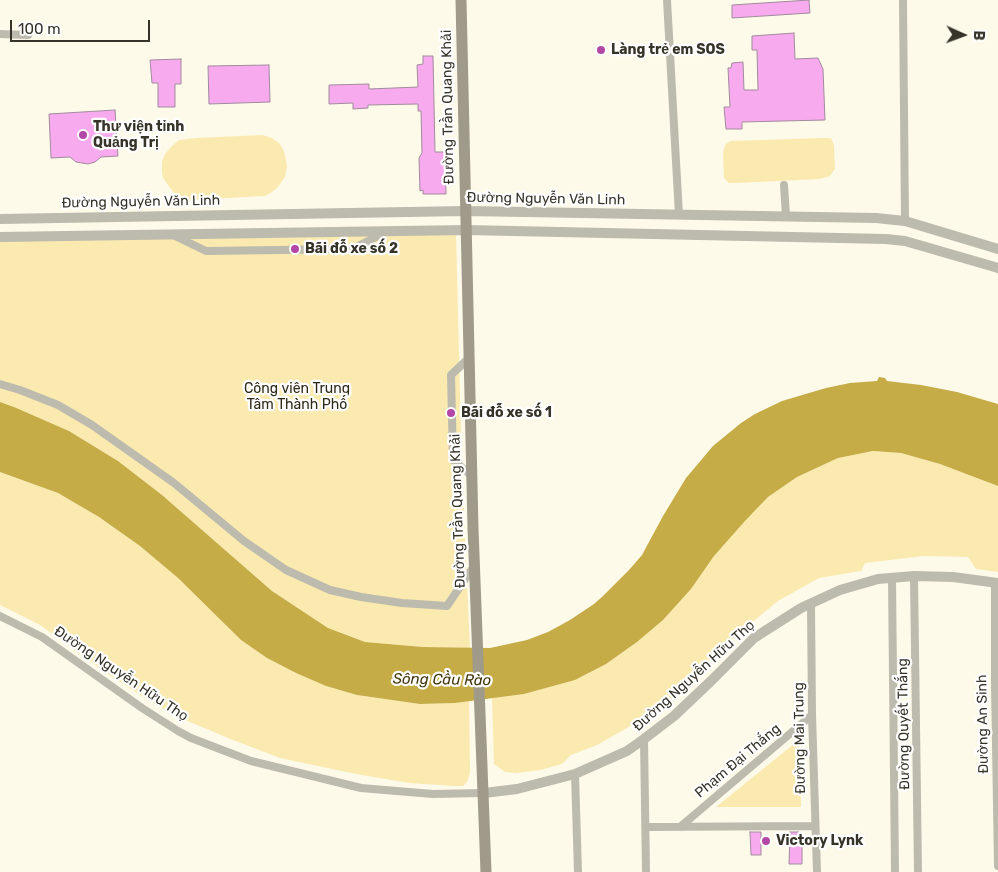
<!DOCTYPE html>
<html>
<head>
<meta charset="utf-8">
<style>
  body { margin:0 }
  #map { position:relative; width:998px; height:872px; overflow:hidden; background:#fefaea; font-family:Rubik,sans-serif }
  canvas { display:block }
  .north { position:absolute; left:938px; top:10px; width:50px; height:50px; -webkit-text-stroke:4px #fff; paint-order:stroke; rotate:92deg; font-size:14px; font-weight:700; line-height:20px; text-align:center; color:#363329 }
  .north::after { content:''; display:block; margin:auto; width:18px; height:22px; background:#363329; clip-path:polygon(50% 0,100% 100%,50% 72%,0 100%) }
  .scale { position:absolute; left:10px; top:20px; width:140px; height:22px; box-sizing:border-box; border:2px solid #363329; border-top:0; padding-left:6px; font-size:15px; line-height:18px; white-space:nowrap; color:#363329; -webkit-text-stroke:4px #fff; paint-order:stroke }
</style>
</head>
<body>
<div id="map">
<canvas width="998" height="872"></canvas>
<div class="north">B</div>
<div class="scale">100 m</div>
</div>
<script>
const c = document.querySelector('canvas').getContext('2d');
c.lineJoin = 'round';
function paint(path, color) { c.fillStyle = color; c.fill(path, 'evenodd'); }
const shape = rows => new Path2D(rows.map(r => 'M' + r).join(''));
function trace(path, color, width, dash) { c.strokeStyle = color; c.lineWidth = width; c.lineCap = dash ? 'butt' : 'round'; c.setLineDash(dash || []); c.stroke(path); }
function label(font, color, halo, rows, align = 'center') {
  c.font = font + ' Rubik,sans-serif'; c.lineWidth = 4.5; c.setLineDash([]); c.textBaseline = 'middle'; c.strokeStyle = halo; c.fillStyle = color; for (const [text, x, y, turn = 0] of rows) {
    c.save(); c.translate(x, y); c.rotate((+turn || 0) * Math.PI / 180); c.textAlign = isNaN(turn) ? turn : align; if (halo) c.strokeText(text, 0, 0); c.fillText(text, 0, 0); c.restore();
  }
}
const green = shape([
  [263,135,272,138,279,143,284,151,286,160,287,167,285,177,278,187,272,192,265,196,188,200,178,196,173,192,163,178,162,172,162,162,165,154,171,147,179,140,196,138],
  [823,138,831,138,834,145,835,169,830,176,820,179,737,183,729,183,724,178,723,153,725,145,730,141],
  [456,233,462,475,470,648,423,647,365,642,328,628,272,591,162,495,118,461,69,431,14,407,0,402,0,235],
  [873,451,901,453,940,464,998,486,998,572,976,569,968,557,924,556,865,563,861,571,819,578,778,601,727,643,648,723,632,725,597,745,571,755,562,764,540,770,517,773,505,772,494,764,492,698,524,694,575,680,606,664,637,642,663,620,691,589,714,556,745,521,768,497,797,477,838,458],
  [0,472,58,493,99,517,140,546,178,578,241,640,267,658,296,673,326,686,357,695,420,704,455,703,469,701,470,773,467,782,463,786,454,786,409,783,356,774,280,758,233,740,178,717,145,698,108,674,40,625,0,605],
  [800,739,801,807,716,807]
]);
const water = shape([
  [879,377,885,378,887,381,921,385,957,392,998,404,998,486,940,464,901,453,873,451,838,458,797,477,768,497,745,521,714,556,691,589,663,620,637,642,606,664,575,680,524,694,455,703,420,704,357,695,326,686,296,673,267,658,241,640,178,578,140,546,99,517,58,493,0,472,0,402,14,407,69,431,118,461,162,495,272,591,328,628,365,642,423,647,490,648,527,640,548,632,570,620,594,604,603,596,629,570,642,555,663,516,686,478,713,446,741,423,755,414,782,401,826,388,850,383,877,381]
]);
const building = shape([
  [809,0,810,13,732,18,732,5,809,0],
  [794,33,795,59,818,58,823,69,825,120,742,122,742,129,726,129,724,107,730,107,728,68,731,68,732,63,743,62,744,90,758,90,757,50,752,50,752,36,794,33],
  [423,56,433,56,435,152,445,152,446,194,423,194,423,190,420,191,419,158,422,153,421,111,418,111,418,104,368,105,368,108,353,109,353,103,329,104,329,85,369,84,369,89,418,87,417,65,423,64,423,56],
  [181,59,181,84,175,84,175,107,158,107,158,83,152,83,150,60,181,59],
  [269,65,270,102,209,104,208,66,269,65],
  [115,110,118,156,101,157,95,162,88,164,76,162,70,157,51,158,49,114,115,110],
  [750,832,761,832,761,855,751,855,750,832],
  [790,832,799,832,802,835,802,864,789,864,790,832]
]);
const minor = shape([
  [667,0,679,215],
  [903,0,905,221],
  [0,34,28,35],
  [784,185,786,216],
  [173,235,206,251,352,249,386,232],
  [469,358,451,375,453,460,472,476],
  [0,384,20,390,58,405,92,425,174,483,244,541,286,570,330,590,361,597,402,603,447,606,474,566],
  [914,576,918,872],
  [892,578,895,872],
  [995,582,995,683,998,866],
  [811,604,812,715,817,872],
  [0,616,42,637,142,708,178,731,191,738,251,761,361,788,433,794,484,793],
  [644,739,646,872],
  [575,774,578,872],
  [646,827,815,826],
  [680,827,812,715]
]);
const tertiary = shape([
  [0,219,466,211,876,218,905,221,998,249],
  [0,237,466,230,886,239,905,241,998,268],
  [484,793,517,789,575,774,627,751,644,739,674,716,711,681,754,638,801,608,840,590,878,579,914,576,953,577,998,583]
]);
const secondary = shape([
  [461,0,473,528,486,872]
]);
const markers = [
  [601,50,5,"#b347a8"],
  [83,135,5,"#b347a8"],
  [295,249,5,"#b347a8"],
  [451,413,5,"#b347a8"],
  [766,841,5,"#b347a8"]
];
const poiNames = [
  ["Làng trẻ em SOS",611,50],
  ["Thư viện tỉnh",93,127],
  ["Quảng Trị",93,143],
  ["Bãi đỗ xe số 2",305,249],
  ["Bãi đỗ xe số 1",461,413],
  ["Victory Lynk",776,841]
];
const streetNames = [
  ["Đường Trần Quang Khải",448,107,-91],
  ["Đường Nguyễn Văn Linh",546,199,1],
  ["Đường Nguyễn Văn Linh",141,202,-1],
  ["Đường Trần Quang Khải",458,511,-92],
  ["Đường Nguyễn Hữu Thọ",121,674,34],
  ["Đường Nguyễn Hữu Thọ",694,676,-42],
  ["Đường Quyết Thắng",904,724,-91],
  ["Đường An Sinh",983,724,-91],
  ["Đường Mai Trung",800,738,-91],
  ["Phạm Đại Thắng",738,761,-40]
];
const parkNames = [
  ["Công viên Trung",297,389],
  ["Tâm Thành Phố",297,405]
];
const waterNames = [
  ["Sông Cầu Rào",442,680,1]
];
paint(green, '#faeaaf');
paint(water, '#c5ac46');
paint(building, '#f7aaed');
trace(building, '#a08b9d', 1);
trace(minor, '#bdbaae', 8);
trace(tertiary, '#bdbaae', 10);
trace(secondary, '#9f9a89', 11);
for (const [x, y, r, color] of markers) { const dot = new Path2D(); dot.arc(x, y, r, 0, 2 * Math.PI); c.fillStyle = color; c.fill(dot); trace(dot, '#fff', 2); }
label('bold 14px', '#363329', '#fff', poiNames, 'left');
label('14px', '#363329', '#fff', streetNames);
label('14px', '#2e2917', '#fff', parkNames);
label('italic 15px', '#42370c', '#fff', waterNames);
</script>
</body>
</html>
